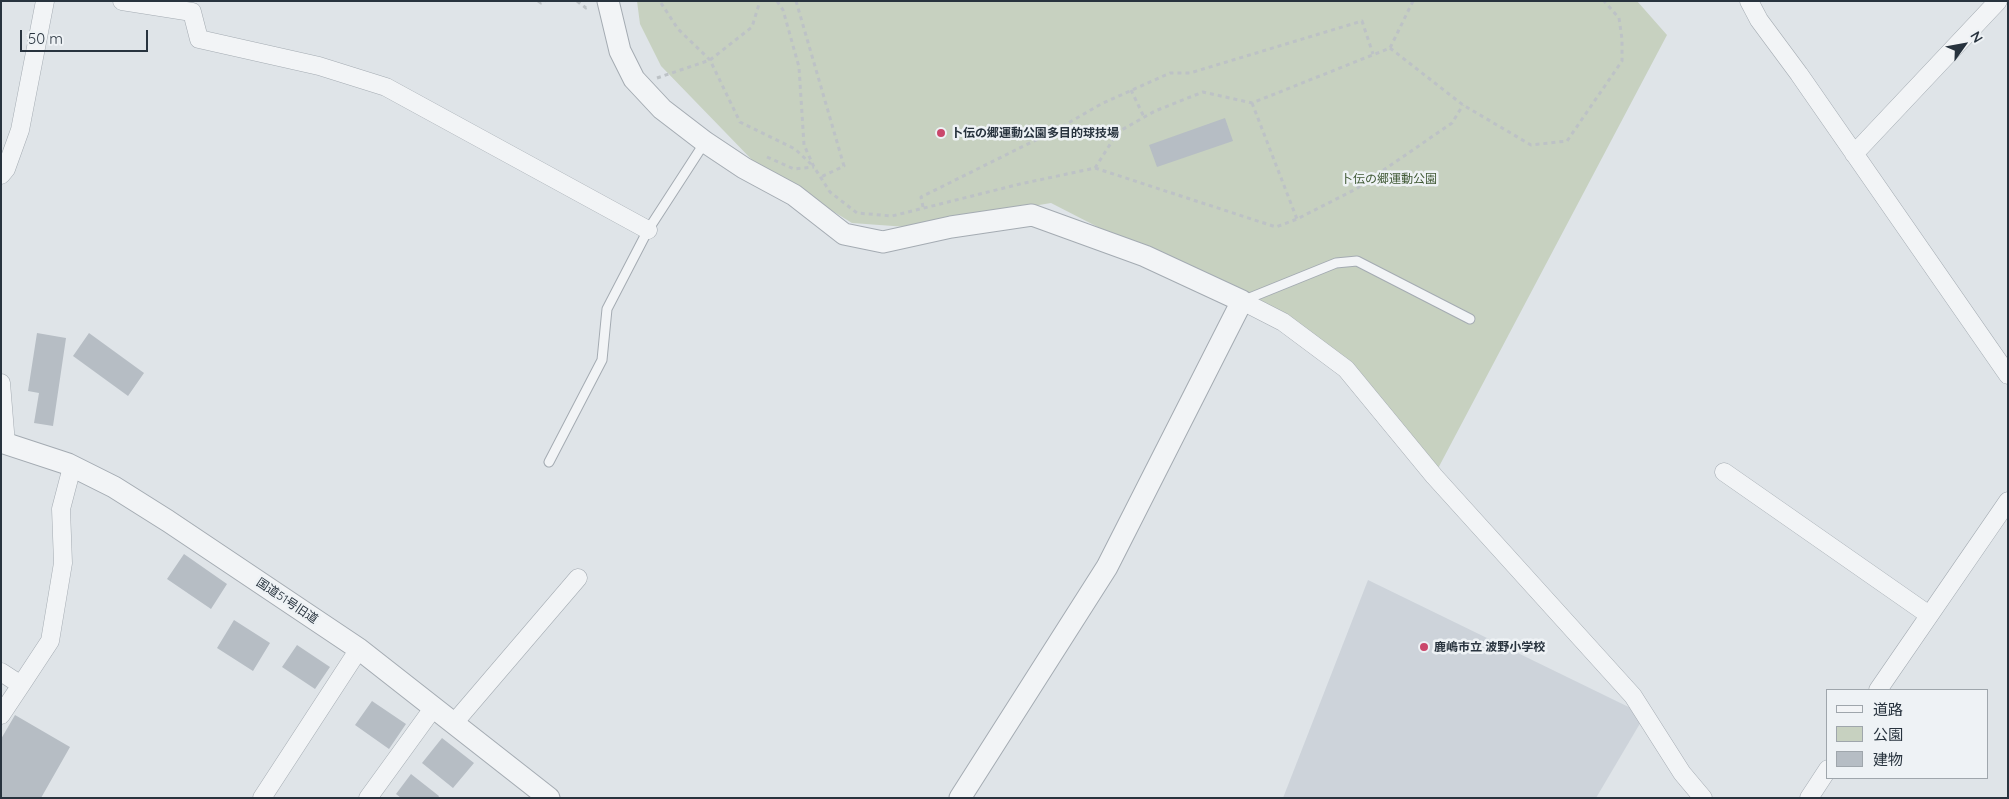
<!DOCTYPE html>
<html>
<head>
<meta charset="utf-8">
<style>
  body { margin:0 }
  #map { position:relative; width:2009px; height:799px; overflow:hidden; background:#dfe4e8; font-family:Quicksand,"Noto Sans JP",sans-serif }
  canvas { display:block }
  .frame { position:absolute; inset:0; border:2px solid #28333e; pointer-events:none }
  .legend { position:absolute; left:1826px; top:689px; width:162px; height:90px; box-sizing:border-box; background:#eef2f5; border:1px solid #9fa6ac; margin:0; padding:6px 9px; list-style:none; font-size:15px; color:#28333e }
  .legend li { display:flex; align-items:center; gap:10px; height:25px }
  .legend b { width:25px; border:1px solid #9fa6ac }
  .north { position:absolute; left:1939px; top:20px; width:50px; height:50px; -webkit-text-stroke:4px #eef2f5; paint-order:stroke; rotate:58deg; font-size:14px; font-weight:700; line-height:20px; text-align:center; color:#28333e }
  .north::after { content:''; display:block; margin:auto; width:18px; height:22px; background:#28333e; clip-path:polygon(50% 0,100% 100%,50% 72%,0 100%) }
  .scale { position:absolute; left:20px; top:30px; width:128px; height:22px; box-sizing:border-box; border:2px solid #28333e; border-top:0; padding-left:6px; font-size:15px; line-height:18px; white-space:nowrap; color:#28333e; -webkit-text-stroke:4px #eef2f5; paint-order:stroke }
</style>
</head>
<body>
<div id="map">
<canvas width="2009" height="799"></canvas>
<div class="frame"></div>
<ul class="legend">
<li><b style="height:6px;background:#f2f4f6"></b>道路</li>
<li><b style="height:14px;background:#c7d1c0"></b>公園</li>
<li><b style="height:14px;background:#b6bdc4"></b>建物</li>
</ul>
<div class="north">N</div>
<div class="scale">50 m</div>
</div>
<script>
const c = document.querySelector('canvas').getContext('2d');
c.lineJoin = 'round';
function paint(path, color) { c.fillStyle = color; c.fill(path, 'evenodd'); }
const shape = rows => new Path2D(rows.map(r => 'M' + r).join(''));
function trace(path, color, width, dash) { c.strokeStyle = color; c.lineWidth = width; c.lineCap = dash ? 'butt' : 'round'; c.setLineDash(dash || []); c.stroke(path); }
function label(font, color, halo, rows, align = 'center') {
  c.font = font + ' Quicksand,"Noto Sans JP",sans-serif'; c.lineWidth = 5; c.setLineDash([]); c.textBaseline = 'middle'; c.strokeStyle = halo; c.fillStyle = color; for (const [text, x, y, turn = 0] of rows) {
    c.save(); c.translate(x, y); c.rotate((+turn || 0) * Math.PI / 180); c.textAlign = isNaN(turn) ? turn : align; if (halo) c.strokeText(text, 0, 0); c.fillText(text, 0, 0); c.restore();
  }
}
const built = shape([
  [1368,580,1645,715,1596,798,1283,798]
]);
const green = shape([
  [637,1,1637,1,1667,35,1434,476,1346,369,1283,322,1051,203,907,227,852,223,756,164,661,66,640,24]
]);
const building = shape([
  [1225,118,1233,141,1157,167,1149,145],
  [37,333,66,338,53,426,34,423,39,393,28,391],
  [89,333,144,373,128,396,73,356],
  [184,554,227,584,211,609,167,579],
  [234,620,270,643,253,671,217,648],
  [297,645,330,667,315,689,282,667],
  [372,701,406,724,389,749,355,725],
  [15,715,70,747,41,798,1,798,1,739],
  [442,738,474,763,453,788,422,763],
  [411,774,439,796,438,798,401,798,396,794]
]);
const path = shape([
  [538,1,541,3,545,1],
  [577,1,586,8,590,6],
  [777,1,783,10,799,67,804,145,814,167,830,192,857,213,892,216,1020,184,1095,168,1118,132,1155,111,1203,92,1252,103,1390,48,1413,1],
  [796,1,844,166,821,177],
  [661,3,678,29,710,60,740,122,795,149,811,164],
  [1390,48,1463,105,1531,145,1567,141,1622,61,1622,39,1619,18,1604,1],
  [657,78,710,60,752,27,760,1],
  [1131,90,1144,117],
  [1252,103,1297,219],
  [767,157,794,169,814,167],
  [1095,168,1276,227,1297,219,1356,189,1452,123,1463,105],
  [923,207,921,197,1058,129,1101,104,1170,73,1190,73,1362,21,1373,54]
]);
const service = shape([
  [1242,301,1336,263,1357,261,1470,319],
  [549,462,602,360,607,309,648,230,705,142]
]);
const minor = shape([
  [122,1,192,12,199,39,319,66,386,87,648,230],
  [1749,1,1759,20,1799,74,2008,375],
  [1854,154,1998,1],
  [1,175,6,169,20,130,45,1],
  [1242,301,1283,322,1346,369,1434,476,1633,696,1682,773,1703,798],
  [1,383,6,444],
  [1724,472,1929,615],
  [1,672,21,685,1,715],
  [21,685,50,641,63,563,61,509,72,467],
  [1878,690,2008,501],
  [454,723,578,578],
  [262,798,359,649],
  [368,798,434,707],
  [1809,798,1828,769]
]);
const tertiary = shape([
  [608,1,620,51,634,79,662,109,705,142,744,168,794,195,844,234,883,242,951,227,1032,215,1145,256,1242,301,1107,567,960,798],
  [1,442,68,464,114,487,168,521,359,649,549,798]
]);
const markers = [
  [941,133,5,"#ca476b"],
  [1424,647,5,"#ca476b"]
];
const poiNames = [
  ["卜伝の郷運動公園多目的球技場",951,133],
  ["鹿嶋市立 波野小学校",1434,647]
];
const parkNames = [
  ["卜伝の郷運動公園",1389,179]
];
const streetNames = [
  ["国道51号旧道",287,601,34]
];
paint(built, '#cdd3da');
paint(green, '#c7d1c0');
paint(building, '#b6bdc4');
trace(service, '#a4abb2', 11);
trace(minor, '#a4abb2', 19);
trace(tertiary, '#a4abb2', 23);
trace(path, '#bdc2c6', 3, [4, 4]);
trace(service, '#f2f4f6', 9);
trace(minor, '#f2f4f6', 18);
trace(tertiary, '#f2f4f6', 21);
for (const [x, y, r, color] of markers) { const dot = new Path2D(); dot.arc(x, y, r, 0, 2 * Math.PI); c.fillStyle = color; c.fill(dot); trace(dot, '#eef2f5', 2); }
label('bold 12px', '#28333e', '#eef2f5', poiNames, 'left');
label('12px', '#415a36', '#eef2f5', parkNames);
label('12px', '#28333e', '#eef2f5', streetNames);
</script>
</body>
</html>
